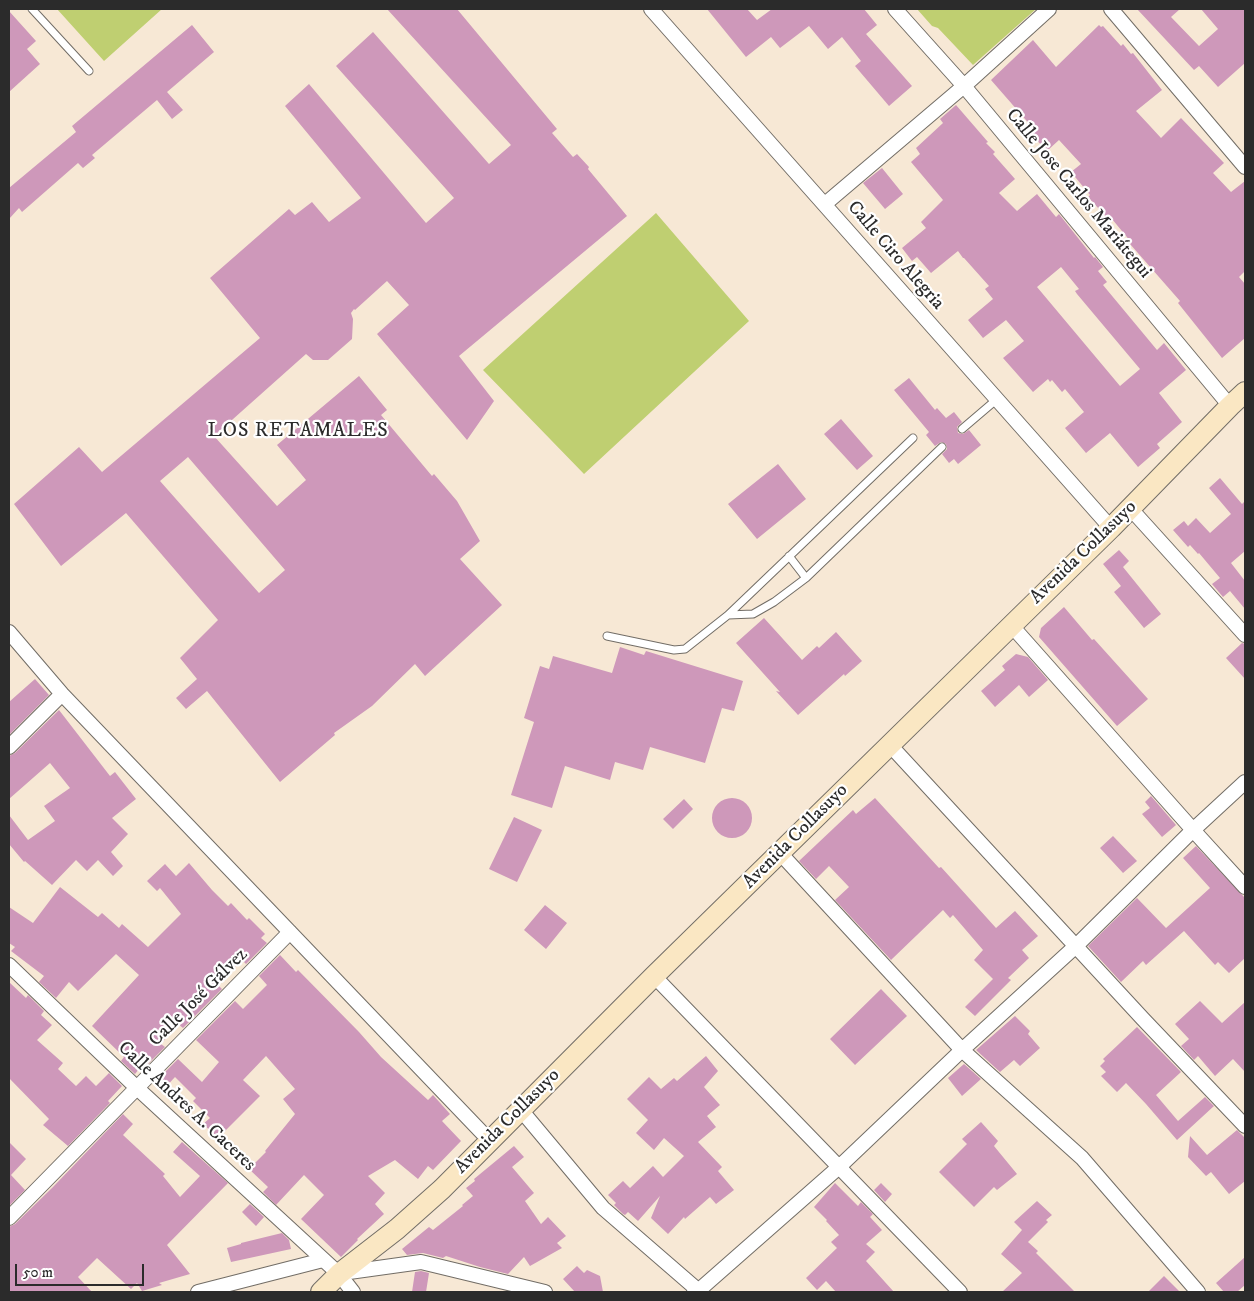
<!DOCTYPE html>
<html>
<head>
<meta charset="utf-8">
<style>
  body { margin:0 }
  #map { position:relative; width:1254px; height:1301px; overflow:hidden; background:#f7e8d5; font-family:"IM FELL DW Pica",serif }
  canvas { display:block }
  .frame { position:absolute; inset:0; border:10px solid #2b2b2b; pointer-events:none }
  .scale { position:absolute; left:15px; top:1264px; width:129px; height:22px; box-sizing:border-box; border:2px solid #2b2b2b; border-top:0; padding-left:6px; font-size:15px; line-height:18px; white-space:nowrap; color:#2b2b2b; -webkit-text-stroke:4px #fff; paint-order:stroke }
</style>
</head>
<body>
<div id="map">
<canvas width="1254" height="1301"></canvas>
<div class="frame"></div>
<div class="scale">50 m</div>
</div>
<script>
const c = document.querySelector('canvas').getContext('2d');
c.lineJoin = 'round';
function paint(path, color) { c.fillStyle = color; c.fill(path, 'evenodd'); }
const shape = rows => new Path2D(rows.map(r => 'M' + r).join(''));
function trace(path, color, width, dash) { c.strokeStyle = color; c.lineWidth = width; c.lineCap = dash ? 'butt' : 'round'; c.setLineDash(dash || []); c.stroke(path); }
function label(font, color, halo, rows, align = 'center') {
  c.font = font + ' "IM FELL DW Pica",serif'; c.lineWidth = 4.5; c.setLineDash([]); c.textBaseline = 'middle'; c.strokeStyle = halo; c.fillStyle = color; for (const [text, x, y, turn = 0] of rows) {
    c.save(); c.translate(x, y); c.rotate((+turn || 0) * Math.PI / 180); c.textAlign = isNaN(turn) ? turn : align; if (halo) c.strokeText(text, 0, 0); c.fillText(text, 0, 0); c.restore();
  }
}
const green = shape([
  [57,9,162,9,104,61],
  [917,9,1036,9,973,65,938,28,932,26],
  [656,213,749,321,584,474,483,370]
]);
const building = shape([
  [387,9,457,9,557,129,552,133,573,157,577,154,589,167,588,169,627,216,459,356,494,401,467,440,377,334,409,305,387,281,355,310,354,309,351,313,353,319,352,339,328,360,313,360,306,354,214,436,277,506,306,480,277,445,359,376,387,410,381,415,432,476,434,474,457,501,480,541,460,559,502,605,425,676,415,664,372,706,334,733,335,735,280,782,207,691,186,709,176,698,197,679,180,658,218,620,126,513,61,566,14,504,79,447,102,472,260,338,210,278,289,209,295,215,312,202,329,222,361,198,285,106,309,84,426,223,454,198,336,66,373,32,489,164,511,145],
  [188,457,285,570,259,593,160,481],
  [707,9,747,9,757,20,772,9,864,9,877,25,866,34,912,86,889,106,855,66,861,61,842,37,828,49,809,26,780,48,771,37,746,57],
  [1137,9,1180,9,1171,17,1199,46,1218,29,1201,9,1245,9,1245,63,1218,87,1199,66,1194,70],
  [9,11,36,41,27,49,40,64,9,92],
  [192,25,214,52,167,92,183,110,172,119,157,100,92,155,95,158,83,168,78,163,22,212,19,208,9,219,9,188,76,132,72,126],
  [1099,25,1101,27,1103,26,1121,46,1123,44,1131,54,1133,53,1162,90,1136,111,1150,126,1161,138,1181,118,1224,163,1213,173,1231,192,1245,181,1245,271,1239,277,1245,284,1245,338,1222,358,1178,303,1180,301,1130,244,1131,242,1112,219,1110,221,1088,197,1090,195,1071,172,1081,164,1059,140,1047,151,1028,131,1032,127,991,80,1033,40,1056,67],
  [956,105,988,142,986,143,995,152,993,154,1015,179,999,193,1017,211,1037,194,1056,217,1059,214,1094,258,1095,257,1103,267,1098,271,1107,282,1103,285,1157,350,1164,343,1186,370,1159,393,1182,422,1157,444,1160,448,1138,467,1110,433,1086,453,1065,428,1084,412,1065,389,1062,392,1052,380,1050,382,1048,379,1033,392,1003,358,1024,341,1006,320,983,338,968,320,993,299,985,289,989,286,964,258,963,258,958,251,931,273,917,257,912,261,902,248,926,228,921,222,943,200,911,162,920,154,916,148,943,123,940,119],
  [1061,267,1079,289,1075,291,1077,294,1140,369,1120,386,1037,287],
  [882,168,903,194,885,209,863,183],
  [909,378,935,410,937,408,946,418,954,412,962,422,957,427,958,433,963,434,969,430,981,445,958,464,954,459,949,463,942,454,947,449,946,444,941,442,935,446,926,435,929,432,894,390],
  [841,419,873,456,857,470,824,434],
  [778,464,806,499,757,539,728,504],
  [1220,478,1242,504,1245,501,1245,551,1231,563,1245,581,1245,609,1230,591,1223,597,1212,584,1220,578,1199,553,1198,554,1190,545,1188,547,1173,530,1184,521,1188,526,1196,518,1210,533,1231,514,1209,488],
  [1119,550,1129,561,1123,567,1161,614,1144,628,1114,592,1121,586,1103,564],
  [1064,607,1092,640,1094,639,1148,699,1117,726,1039,637,1041,628],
  [764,618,802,660,817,646,819,648,836,632,862,661,845,676,844,674,798,715,776,691,780,692,736,643],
  [1242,643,1245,644,1245,679,1226,658],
  [620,647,644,655,646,651,743,681,734,711,722,708,705,763,650,747,643,770,615,762,610,780,565,766,552,808,511,795,534,722,524,718,540,666,549,669,553,656,612,673],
  [1016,654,1028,657,1048,680,1029,697,1019,685,995,707,981,691,1005,670,1002,666],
  [35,679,49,695,9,735,9,702],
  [59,710,110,776,115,772,136,799,112,818,128,834,111,852,123,866,113,876,98,860,87,871,76,860,52,885,25,861,24,862,9,844,9,815,28,840,55,821,44,806,70,788,50,763,9,799,9,756,15,753],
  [1151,796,1176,825,1162,837,1142,814,1150,808,1145,802],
  [875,798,939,868,941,867,996,928,1015,911,1038,936,1022,950,1029,958,1008,978,1011,980,975,1016,965,1007,993,979,974,960,983,950,953,915,950,918,943,910,891,960,835,900,849,887,829,866,816,879,799,861,853,810,856,814],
  '712 818a20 20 0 1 1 40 0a20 20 0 1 1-40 0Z',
  [684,799,693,809,673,829,663,819],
  [514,817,542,830,517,882,489,869],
  [1113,836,1137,861,1123,873,1100,848],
  [1196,846,1245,898,1245,958,1229,973,1218,962,1215,965,1184,931,1146,965,1143,961,1121,982,1088,946,1137,898,1166,928,1210,888,1183,858],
  [189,863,212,890,228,906,231,903,247,920,249,918,265,934,261,938,267,943,246,964,242,960,217,984,222,989,183,1028,178,1024,161,1044,165,1047,141,1071,139,1069,135,1074,121,1061,124,1057,92,1026,139,975,116,954,78,991,69,982,56,998,39,982,44,976,11,951,15,947,9,943,9,907,33,923,60,887,98,917,102,913,119,928,122,924,148,947,181,914,160,888,157,891,147,881,165,864,176,876],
  [545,905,567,923,546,949,524,930],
  [280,955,296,972,298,970,359,1032,381,1057,428,1100,433,1095,450,1114,442,1121,461,1141,433,1170,428,1166,418,1179,395,1160,368,1176,385,1193,375,1204,384,1214,357,1239,358,1240,341,1257,301,1219,324,1195,304,1175,276,1205,263,1192,268,1187,249,1169,266,1152,265,1151,295,1114,283,1099,295,1089,266,1056,243,1080,260,1096,218,1138,203,1124,210,1118,193,1101,196,1098,175,1077,162,1091,154,1083,178,1059,202,1082,219,1062,196,1040,235,1001,243,1009,267,985,259,976],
  [9,982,26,998,28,995,44,1011,41,1015,52,1025,37,1040,63,1063,58,1069,76,1086,86,1076,96,1086,109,1073,122,1086,108,1101,110,1103,68,1146,43,1125,49,1119,9,1078],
  [881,989,907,1016,855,1065,830,1039],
  [1200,1001,1222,1023,1245,1002,1245,1072,1233,1059,1215,1076,1198,1056,1194,1060,1181,1046,1189,1039,1175,1024],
  [1015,1016,1030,1031,1028,1034,1040,1048,1020,1066,1014,1060,1000,1072,976,1050],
  [1137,1027,1181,1072,1156,1095,1178,1121,1205,1097,1214,1106,1177,1140,1146,1104,1126,1083,1117,1092,1101,1076,1106,1072,1100,1066,1105,1061,1103,1059],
  [706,1056,718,1071,704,1087,720,1105,707,1116,716,1127,698,1142,722,1167,718,1171,734,1190,716,1204,710,1197,685,1219,684,1217,668,1234,651,1218,660,1196,638,1221,628,1212,625,1215,623,1214,614,1205,616,1203,608,1195,623,1181,630,1188,653,1166,663,1177,684,1156,664,1138,654,1150,636,1133,648,1120,627,1099,649,1077,661,1089,674,1078,677,1081],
  [964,1064,981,1079,962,1096,948,1078],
  [123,1114,133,1124,123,1135,165,1174,163,1176,180,1197,200,1176,173,1152,182,1142,228,1183,167,1245,190,1274,159,1283,162,1285,142,1291,137,1283,131,1289,97,1258,78,1277,92,1292,9,1292,9,1227,15,1224,53,1187],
  [981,1122,998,1141,994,1146,1017,1174,997,1190,994,1187,974,1207,939,1172,967,1144,962,1139],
  [1237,1130,1245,1138,1245,1181,1229,1194,1211,1172,1206,1176,1188,1157,1190,1136,1207,1155],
  [9,1142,26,1159,11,1175,25,1190,9,1206],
  [514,1146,524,1157,512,1167,534,1193,525,1201,541,1224,548,1217,566,1236,557,1243,562,1248,530,1266,524,1257,508,1274,480,1267,446,1256,443,1258,423,1253,407,1255,402,1249,429,1227,433,1230,463,1206,462,1205,473,1196,466,1188,475,1181,474,1179],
  [835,1183,858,1206,861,1202,873,1214,870,1217,882,1230,866,1244,875,1252,866,1261,894,1292,836,1292,826,1281,817,1290,806,1278,837,1248,831,1242,839,1235,826,1221,827,1220,814,1207],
  [881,1183,892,1194,885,1202,874,1190],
  [1037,1201,1052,1215,1046,1220,1048,1222,1028,1242,1038,1251,1036,1253,1075,1292,1002,1292,1022,1273,1001,1254,1022,1230,1014,1222],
  [250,1204,264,1217,256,1226,242,1212],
  [282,1233,289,1240,291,1249,231,1262,227,1248,241,1244,241,1243],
  [1245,1257,1245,1285,1237,1292,1224,1292,1216,1283],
  [577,1266,584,1273,587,1270,600,1276,603,1292,575,1292,563,1279],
  [421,1271,429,1273,426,1292,412,1292,415,1272],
  [1164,1276,1180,1292,1148,1292]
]);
const lane = shape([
  [32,9,89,71],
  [962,429,996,400],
  [789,556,806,578],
  [728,615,913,438],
  [607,636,674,650,685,649,728,615,753,614,774,602,806,578,942,447]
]);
const street = shape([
  [651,9,1111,528],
  [895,9,964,86,1230,406],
  [1111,9,1245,167],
  [825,204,964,86,1049,9],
  [1130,508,1245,635],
  [1011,625,1193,830,1245,887],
  [9,632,62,694,490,1141],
  [889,744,1143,1019,1245,1126],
  [9,747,62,694],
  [780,853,962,1050,1082,1158,1198,1292],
  [9,965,137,1088,339,1274,353,1292],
  [654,976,960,1292],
  [521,1110,603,1208,700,1292],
  [9,1218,290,932],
  [342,1273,421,1262,545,1292],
  [198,1292,323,1260],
  [694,1292,698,1291,839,1167,962,1050,1077,945,1193,830,1245,782]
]);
const secondary = shape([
  [321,1292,339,1274,397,1229,442,1189,654,976,1111,528,1230,406,1245,392]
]);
const streetNames = [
  ["Calle Jose Carlos Mariátegui",1078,194,50],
  ["Calle Ciro Alegria",895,256,49],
  ["Avenida Collasuyo",1084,553,-44],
  ["Avenida Collasuyo",796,837,-45],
  ["Calle José Gálvez",199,998,-45],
  ["Calle Andres A. Caceres",186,1107,43],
  ["Avenida Collasuyo",508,1122,-45]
];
const neighbourhoodNames = [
  ["LOS RETAMALES",298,432]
];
paint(green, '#bfcf71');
paint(building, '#ce98ba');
trace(lane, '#726d66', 9);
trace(street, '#726d66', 16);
trace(secondary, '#726d66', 22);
trace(lane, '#fff', 7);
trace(street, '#fff', 14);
trace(secondary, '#fae7c3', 20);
label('19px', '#2b2b2b', '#fff', streetNames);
c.letterSpacing = '1px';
label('20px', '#2b2b2b', '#fff', neighbourhoodNames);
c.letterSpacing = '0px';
</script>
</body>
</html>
